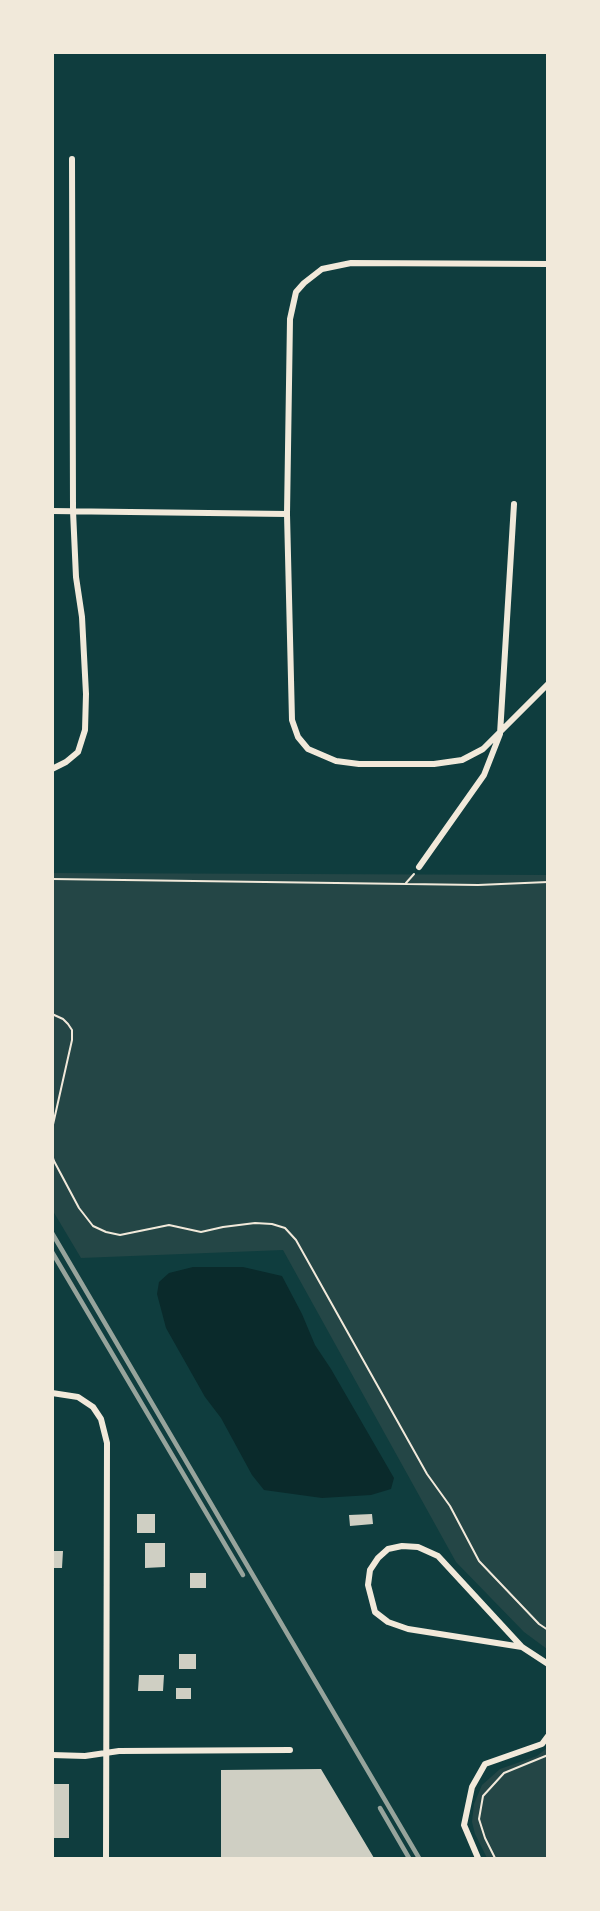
<!DOCTYPE html>
<html>
<head>
<meta charset="utf-8">
<style>
  body { margin:0 }
  #map { position:relative; width:600px; height:1911px; overflow:hidden; background:#0f3d3e; font-family:Jost,sans-serif }
  canvas { display:block }
  .frame { position:absolute; inset:0; border:54px solid #f1e9da; pointer-events:none }
</style>
</head>
<body>
<div id="map">
<canvas width="600" height="1911"></canvas>
<div class="frame"></div>
</div>
<script>
const c = document.querySelector('canvas').getContext('2d');
c.lineJoin = 'round';
function paint(path, color) { c.fillStyle = color; c.fill(path, 'evenodd'); }
const shape = rows => new Path2D(rows.map(r => 'M' + r).join(''));
function trace(path, color, width, dash) { c.strokeStyle = color; c.lineWidth = width; c.lineCap = dash ? 'butt' : 'round'; c.setLineDash(dash || []); c.stroke(path); }
const green = shape([
  [53,873,547,875,547,1649,524,1632,456,1562,283,1250,81,1258,53,1211],
  [547,1748,547,1858,487,1858,475,1834,472,1822,474,1804,482,1785,500,1769,537,1756]
]);
const water = shape([
  [193,1267,243,1267,282,1276,302,1314,315,1345,331,1369,394,1478,391,1489,371,1495,322,1498,264,1490,252,1475,221,1418,205,1397,166,1328,157,1294,159,1282,169,1273]
]);
const building = shape([
  [137,1514,155,1514,155,1533,137,1533],
  [372,1514,373,1524,350,1526,349,1515],
  [145,1543,165,1543,165,1567,145,1568],
  [52,1551,63,1551,62,1568,52,1568],
  [190,1573,206,1573,206,1588,190,1588],
  [179,1654,196,1654,196,1669,179,1669],
  [139,1675,164,1675,163,1691,138,1691],
  [176,1688,191,1688,191,1699,176,1699],
  [321,1769,374,1858,221,1858,221,1770],
  [52,1784,69,1784,69,1838,52,1838]
]);
const path = shape([
  [52,879,478,885,548,882],
  [406,883,414,874],
  [52,1014,63,1019,68,1024,72,1030,72,1040,52,1129],
  [52,1155,54,1161,79,1208,93,1226,106,1232,120,1235,169,1225,201,1232,223,1227,255,1223,272,1224,285,1228,296,1240,427,1474,450,1506,479,1561,539,1624,548,1630],
  [495,1858,485,1838,479,1819,483,1796,504,1773,548,1755]
]);
const minor = shape([
  [548,264,351,263,322,269,304,283,296,292,290,319,287,514,292,720,298,737,308,749,336,761,359,764,434,764,462,760,483,749,548,684],
  [52,511,287,514],
  [52,769,66,762,78,752,85,730,86,694,82,617,76,577,73,511,72,159],
  [419,867,484,775,500,734,514,504],
  [52,1393,78,1397,93,1407,101,1419,107,1443,106,1858],
  [522,1647,408,1629,388,1622,375,1612,368,1585,370,1570,378,1558,388,1549,402,1546,418,1547,438,1556,522,1647,548,1664],
  [52,1755,85,1756,119,1751,290,1750],
  [478,1858,464,1825,472,1787,485,1764,542,1744,548,1736]
]);
const rail = shape([
  [52,1233,419,1858],
  [52,1252,243,1575],
  [380,1808,409,1858]
]);
paint(green, '#244646');
paint(water, '#0a2a2b');
paint(building, '#cfcfc3');
trace(path, '#f1e9da', 2);
trace(minor, '#f1e9da', 6);
trace(rail, '#97a49c', 4.5);
</script>
</body>
</html>
